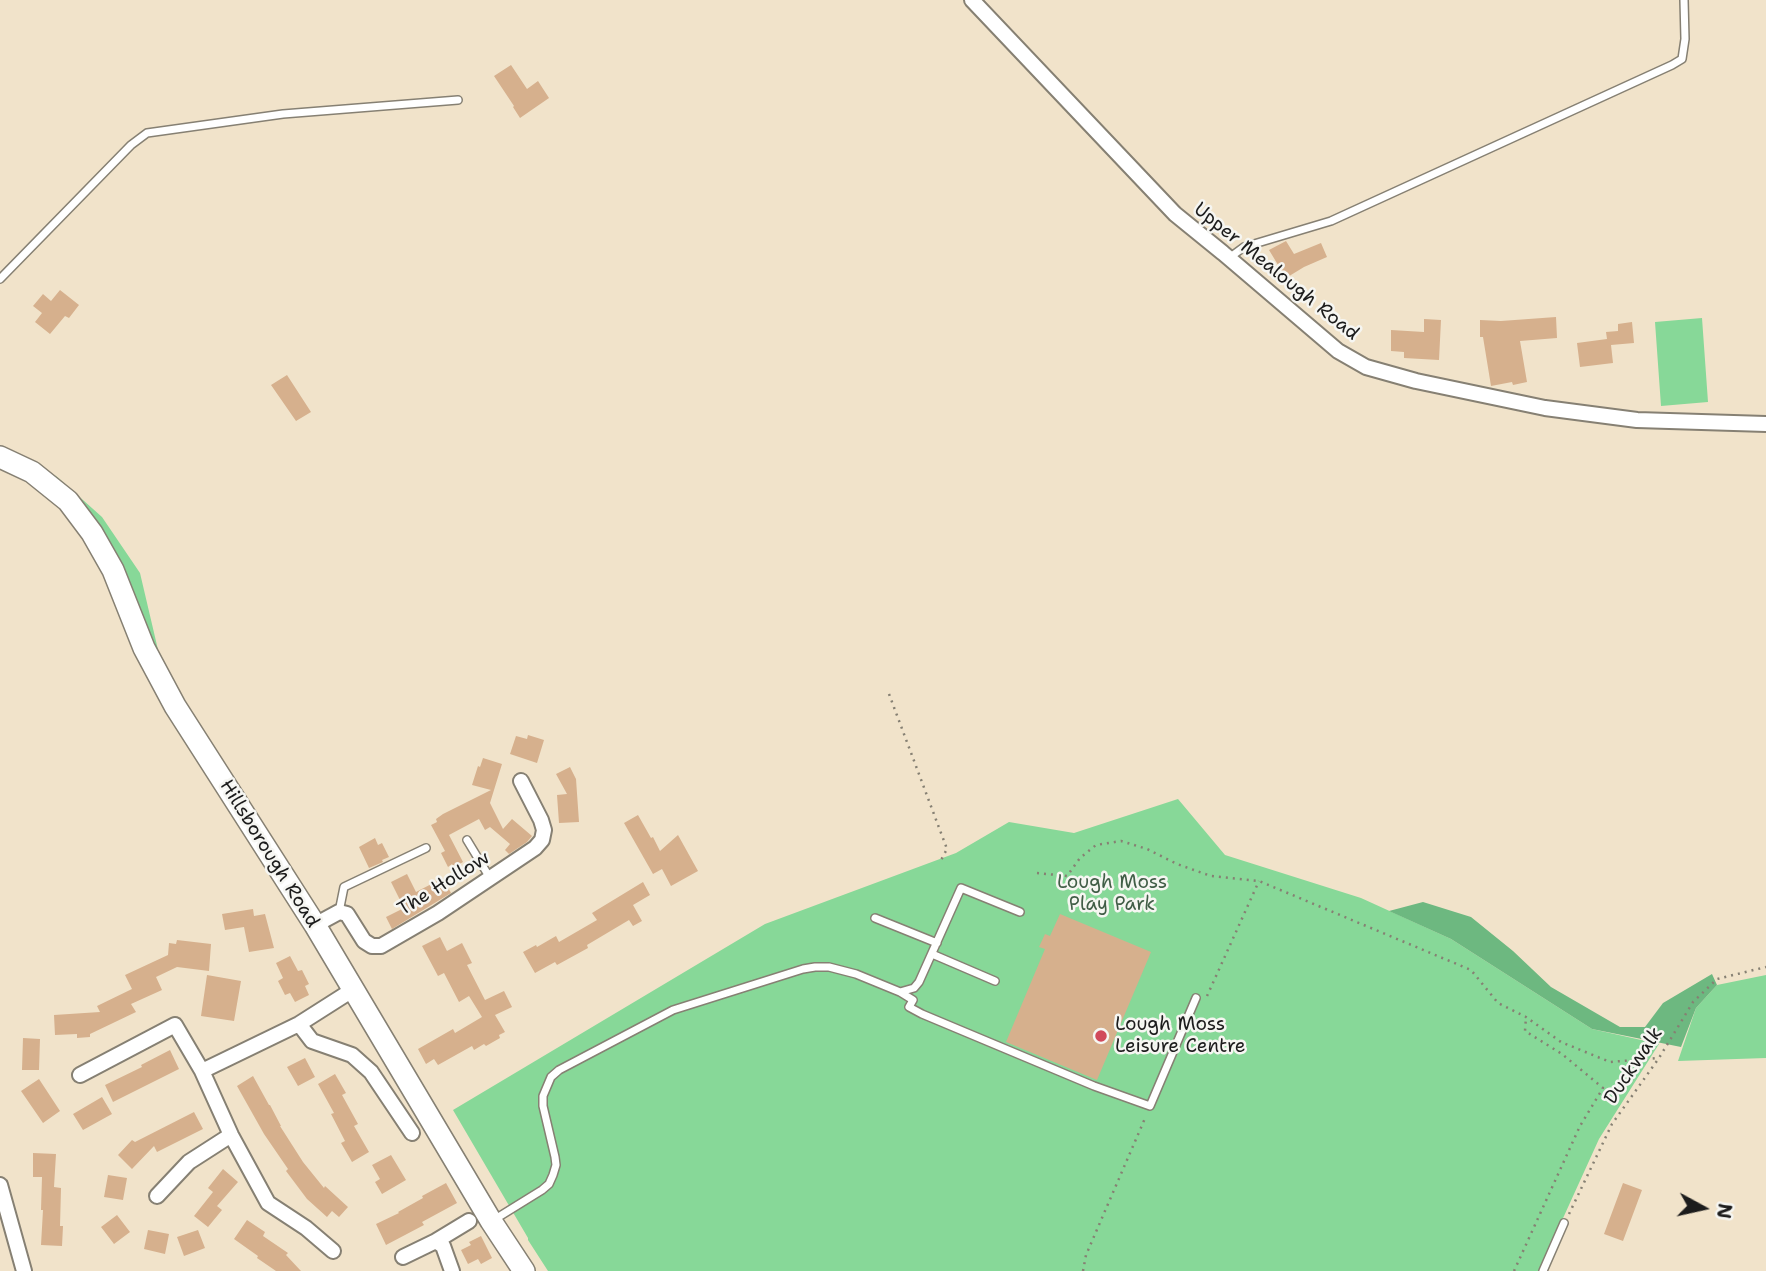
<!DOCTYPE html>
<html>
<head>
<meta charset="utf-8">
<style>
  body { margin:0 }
  #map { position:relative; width:1766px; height:1271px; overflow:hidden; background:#f1e3ca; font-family:"Shantell Sans",sans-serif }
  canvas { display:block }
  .north { position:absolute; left:1668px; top:1173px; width:70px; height:70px; -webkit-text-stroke:5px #f6f6f2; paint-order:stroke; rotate:98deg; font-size:19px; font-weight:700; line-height:28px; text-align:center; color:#1c1c1c }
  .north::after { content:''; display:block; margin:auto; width:24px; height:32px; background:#1c1c1c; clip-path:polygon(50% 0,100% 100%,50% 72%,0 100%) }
</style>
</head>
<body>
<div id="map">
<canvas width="1766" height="1271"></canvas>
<div class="north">N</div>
</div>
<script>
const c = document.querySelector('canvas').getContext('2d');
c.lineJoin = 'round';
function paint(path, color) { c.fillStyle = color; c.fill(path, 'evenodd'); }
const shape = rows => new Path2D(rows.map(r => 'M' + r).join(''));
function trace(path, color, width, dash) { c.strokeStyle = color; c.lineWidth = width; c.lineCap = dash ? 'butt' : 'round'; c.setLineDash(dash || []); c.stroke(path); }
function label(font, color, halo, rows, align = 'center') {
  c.font = font + ' "Shantell Sans",sans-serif'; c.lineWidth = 5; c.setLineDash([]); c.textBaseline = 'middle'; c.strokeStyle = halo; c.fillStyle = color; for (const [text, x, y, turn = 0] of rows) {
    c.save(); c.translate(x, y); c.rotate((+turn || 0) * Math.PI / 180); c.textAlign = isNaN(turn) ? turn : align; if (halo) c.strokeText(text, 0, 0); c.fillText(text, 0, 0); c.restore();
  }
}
const green = shape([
  [1702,318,1708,402,1661,406,1655,322],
  [55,475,102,517,140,573,159,654,120,562,87,513],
  [1178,799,1225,855,1361,898,1451,939,1592,1029,1659,1044,1599,1139,1539,1271,548,1271,528,1240,528,1238,453,1110,765,924,956,853,1009,822,1074,833],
  [1766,975,1766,1058,1678,1061,1696,1008,1717,985]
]);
const forest = shape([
  [1423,902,1471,917,1513,951,1551,987,1620,1027,1645,1027,1663,1003,1712,974,1717,985,1696,1008,1681,1047,1592,1029,1451,939,1389,911]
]);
const building = shape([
  [511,65,527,89,538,81,549,98,520,118,513,107,514,106,494,76],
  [1286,241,1294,254,1321,243,1327,257,1304,267,1286,278,1269,250],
  [60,290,79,305,69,318,65,316,50,334,35,322,42,313,33,306,43,294,51,301],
  [1556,317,1557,338,1520,341,1527,382,1513,385,1512,382,1491,386,1483,337,1480,337,1480,320,1501,321],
  [1424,319,1441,320,1439,360,1404,358,1404,352,1391,351,1391,330,1424,332],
  [1632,322,1634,343,1611,345,1613,363,1580,367,1577,343,1607,339,1606,332,1618,331,1618,324],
  [287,375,311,412,296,421,271,385],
  [528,735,544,740,537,763,510,754,516,736,527,739],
  [483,758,502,764,490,803,503,829,512,819,532,836,527,842,509,854,505,850,510,844,490,827,485,830,479,819,449,835,463,862,454,867,452,864,448,867,441,853,445,851,431,825,437,822,436,819,443,814,491,790,472,785,478,766,480,767],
  [570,767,576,779,579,822,559,823,557,795,567,794,556,774],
  [638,815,651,838,653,837,660,851,678,835,698,871,671,886,662,869,653,874,624,823],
  [375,838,378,845,382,843,389,857,382,860,383,862,369,868,359,847],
  [407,874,416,892,443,878,451,893,392,929,386,917,404,908,391,882],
  [643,882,650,895,633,905,642,921,633,926,629,920,587,945,588,948,557,965,555,962,535,973,523,952,536,945,537,947,556,936,559,942,597,920,592,913],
  [253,909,254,916,265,914,274,948,249,952,244,927,225,930,222,914],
  [1060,914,1151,952,1097,1080,1006,1042,1045,949,1039,947,1045,934,1050,936],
  [440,937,447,951,462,943,472,963,467,965,485,1000,504,991,512,1007,495,1015,505,1032,499,1035,500,1038,486,1046,484,1044,474,1050,472,1046,438,1065,434,1059,426,1064,418,1049,453,1029,455,1033,482,1017,469,996,459,1002,444,973,438,976,422,946],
  [177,940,211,944,209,971,177,967,156,977,162,990,131,1004,136,1012,90,1034,90,1037,77,1038,77,1034,55,1035,54,1015,100,1012,97,1006,132,989,125,975,168,955,169,943,176,944],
  [290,956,298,971,302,970,309,984,305,986,309,995,295,1002,290,993,285,995,278,981,283,978,276,963],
  [207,975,241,981,234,1021,201,1016],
  [23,1038,40,1039,39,1070,22,1070],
  [170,1050,179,1069,113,1102,105,1085,142,1067,141,1065],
  [305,1058,315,1077,298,1086,287,1067],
  [335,1074,346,1093,342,1095,358,1124,354,1126,369,1152,352,1162,341,1143,345,1141,331,1114,334,1113,318,1084],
  [253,1076,269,1105,270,1105,281,1126,280,1126,303,1162,324,1188,325,1186,348,1207,339,1217,332,1211,327,1217,307,1199,286,1171,288,1169,264,1134,237,1086],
  [39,1079,60,1111,43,1123,21,1091],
  [102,1097,112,1114,83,1130,73,1114],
  [194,1112,203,1129,157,1152,154,1146,132,1169,118,1155,132,1140,135,1142],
  [33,1153,56,1154,54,1187,61,1188,60,1226,63,1226,62,1246,41,1245,43,1210,41,1210,42,1177,33,1177],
  [391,1155,406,1180,382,1194,375,1182,380,1179,372,1165],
  [223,1169,238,1182,217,1206,222,1210,208,1227,194,1216,213,1192,208,1188],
  [108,1175,127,1178,123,1200,104,1197],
  [446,1183,457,1203,422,1222,424,1225,386,1245,376,1224,399,1213,398,1212,423,1198,422,1196],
  [1623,1183,1642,1190,1623,1241,1604,1234],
  [117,1215,130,1232,114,1244,101,1227],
  [247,1220,265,1232,263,1236,288,1253,286,1255,301,1271,276,1271,257,1258,258,1256,234,1239],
  [148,1230,169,1234,165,1254,144,1249],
  [198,1230,205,1248,184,1256,177,1237],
  [481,1236,492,1258,481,1264,478,1259,468,1264,461,1250,471,1245,469,1242]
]);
const path = shape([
  [889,694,947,849,940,862],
  [1037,873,1067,876,1080,858,1096,845,1121,841,1147,849,1177,864,1211,876,1259,881,1471,970,1498,1003,1526,1017,1561,1042,1610,1062,1659,1058],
  [1207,996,1259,881],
  [1569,1214,1612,1124,1659,1058,1693,1002,1717,979,1766,967],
  [1083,1271,1086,1255,1146,1116],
  [1514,1271,1580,1126,1603,1088,1562,1054,1525,1031,1526,1017]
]);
const lane = shape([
  [1229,258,1244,247,1331,221,1672,65,1682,59,1685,39,1684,0],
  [0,279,131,145,147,133,283,114,458,100],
  [467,840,490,878],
  [339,912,344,887,426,848],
  [875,918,937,943],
  [932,954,995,981],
  [900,992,913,1000,909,1007,922,1014,1094,1086,1150,1106,1196,998],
  [492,1221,542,1190,549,1184,553,1175,556,1165,555,1157,543,1106,543,1096,551,1077,559,1070,673,1010,803,969,815,967,829,967,856,974,900,992,914,988,919,982,961,888,1020,912],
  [1543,1271,1564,1223]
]);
const street = shape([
  [972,0,1175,214,1223,253,1338,351,1366,367,1416,381,1545,408,1637,420,1766,424],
  [315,925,339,912,347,914,364,941,372,946,381,946,438,913,535,848,542,840,544,830,541,820,521,781],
  [299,1024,312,1041,352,1055,371,1072,412,1133],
  [202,1071,231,1135,268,1203,306,1228,333,1251],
  [80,1075,175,1025,202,1071,299,1024,354,989],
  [0,1185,24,1271],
  [157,1196,189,1162,231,1135],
  [436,1241,469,1221],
  [403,1257,436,1241,443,1246,452,1271]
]);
const secondary = shape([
  [0,457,32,472,68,501,92,533,113,570,144,648,175,706,315,925,491,1221,524,1271]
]);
const markers = [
  [1101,1036,7,"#d1495b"]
];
const streetNames = [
  ["Upper Mealough Road",1276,272,39],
  ["Hillsborough Road",269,854,58],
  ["The Hollow",444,884,-32],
  ["Duckwalk",1634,1066,-56]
];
const parkNames = [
  ["Lough Moss",1112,883],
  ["Play Park",1112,905]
];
const poiNames = [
  ["Lough Moss",1115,1025],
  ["Leisure Centre",1115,1047]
];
paint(green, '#87d898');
paint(forest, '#6db880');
paint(building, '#d6b08d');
trace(lane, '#868073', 10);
trace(street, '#868073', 18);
trace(secondary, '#868073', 24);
trace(path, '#868073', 2.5, [2, 5]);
trace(lane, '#fff', 7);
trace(street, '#fff', 14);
trace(secondary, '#fff', 21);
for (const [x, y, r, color] of markers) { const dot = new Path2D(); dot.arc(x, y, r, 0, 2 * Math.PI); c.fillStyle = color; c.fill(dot); trace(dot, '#f6f6f2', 2.5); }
label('19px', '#1c1c1c', '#f6f6f2', streetNames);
label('19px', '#415e47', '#f6f6f2', parkNames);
label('19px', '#1c1c1c', '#f6f6f2', poiNames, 'left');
</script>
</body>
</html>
